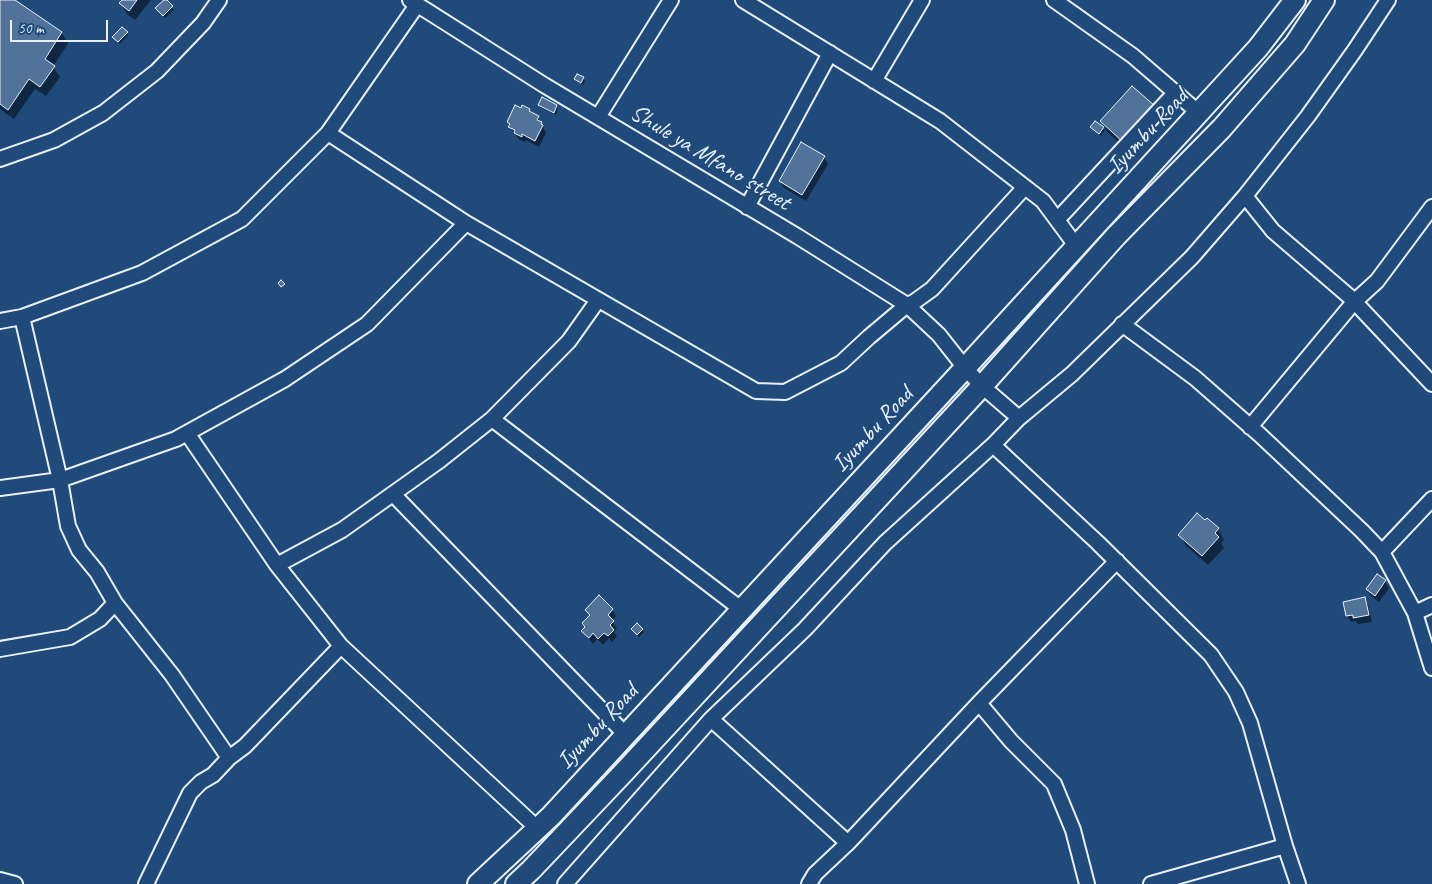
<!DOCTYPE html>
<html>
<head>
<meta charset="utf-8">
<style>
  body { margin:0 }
  #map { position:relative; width:1432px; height:884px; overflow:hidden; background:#1f4a7a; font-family:Caveat,sans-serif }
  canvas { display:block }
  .scale { position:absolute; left:10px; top:20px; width:98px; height:22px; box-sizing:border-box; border:2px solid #e8f1f8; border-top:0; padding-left:6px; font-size:15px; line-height:18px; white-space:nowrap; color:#e8f1f8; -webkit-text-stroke:4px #1f4a7a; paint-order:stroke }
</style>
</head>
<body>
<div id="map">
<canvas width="1432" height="884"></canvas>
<div class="scale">50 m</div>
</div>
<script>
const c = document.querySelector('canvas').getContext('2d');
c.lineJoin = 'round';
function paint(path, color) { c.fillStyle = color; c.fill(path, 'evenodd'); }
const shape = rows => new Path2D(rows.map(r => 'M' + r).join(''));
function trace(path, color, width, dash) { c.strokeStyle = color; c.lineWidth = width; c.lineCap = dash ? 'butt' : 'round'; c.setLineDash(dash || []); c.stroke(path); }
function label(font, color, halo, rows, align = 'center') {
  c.font = font + ' Caveat,sans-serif'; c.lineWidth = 4; c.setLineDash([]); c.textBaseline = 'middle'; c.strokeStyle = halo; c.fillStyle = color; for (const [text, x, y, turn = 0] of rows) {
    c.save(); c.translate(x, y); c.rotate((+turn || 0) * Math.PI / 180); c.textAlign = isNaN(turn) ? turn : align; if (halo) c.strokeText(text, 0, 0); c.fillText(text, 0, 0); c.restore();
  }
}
const shadow = shape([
  [0,0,12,0,62,33,68,44,53,66,60,77,46,96,35,89,14,119,0,109],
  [123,0,151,0,135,20,127,14,121,3],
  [165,0,174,10,165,18,159,11],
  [127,32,128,35,120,44,114,37],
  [583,78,585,81,583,85,576,79],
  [1132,87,1129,151,1107,132,1101,121],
  [539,105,557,106,558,109,556,115,541,108],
  [529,110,531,114,538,117,546,133,539,147,526,140,525,142,520,140,514,133,508,122],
  [1095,123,1105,130,1101,136,1092,127],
  [824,157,828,164,806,201,784,188,780,181],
  [1218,529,1224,540,1221,543,1224,548,1208,565,1186,546,1180,535],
  [1385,581,1389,588,1379,602,1371,596,1367,590],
  [599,597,612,610,616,616,612,621,617,629,614,632,617,637,612,642,609,638,603,645,597,639,593,644,583,631,590,616,587,610],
  [1365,599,1368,605,1372,622,1358,624,1356,621,1351,622,1347,616],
  [642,630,644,632,639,637,634,632]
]);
const building = shape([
  [0,0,15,0,62,32,45,59,55,66,40,87,29,79,8,110,0,104,0,0],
  [122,0,137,0,129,11,119,3,122,0],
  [164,0,167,0,173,6,163,16,155,8,164,0],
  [122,27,128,32,118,42,112,37,122,27],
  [577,74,584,77,581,83,574,79,577,74],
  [1132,86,1155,106,1123,142,1100,121,1132,86],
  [542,97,557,105,554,113,538,105,542,97],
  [515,105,521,108,522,105,530,109,529,111,539,116,537,120,542,122,541,124,543,125,535,141,522,134,522,137,514,133,515,130,508,127,510,124,507,122,515,105],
  [1095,121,1104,127,1099,134,1090,127,1095,121],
  [801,142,825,156,802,195,779,181,801,142],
  [281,280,285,284,281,287,278,283,281,280],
  [1197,513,1205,520,1207,518,1219,528,1215,533,1219,537,1202,556,1178,535,1197,513],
  [1377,574,1386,580,1375,596,1366,589,1377,574],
  [599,595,613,609,608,615,614,621,610,625,614,630,608,636,604,633,598,639,593,633,589,638,581,631,585,627,582,623,590,615,585,610,599,595],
  [1365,597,1369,615,1353,618,1353,615,1346,616,1343,602,1365,597],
  [637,623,643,629,637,635,631,629,637,623]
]);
const minor = shape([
  [410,0,544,85,797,236,907,305,939,335,965,368,982,386,1019,418],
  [743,0,940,121,1043,201,1077,247],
  [1054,0,1133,56,1199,113],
  [874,81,922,0],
  [598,117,671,0],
  [328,133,466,223,756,391,785,392,841,363,869,337,907,305,914,302,932,289,1025,187],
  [0,159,54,140,103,113,157,71,203,23,219,0],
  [1245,196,1273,231,1351,298,1432,384],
  [747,207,830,53],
  [1057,220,1176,92],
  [22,317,60,480,68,526,79,550,97,572,115,603,172,675,229,758,245,746,341,646],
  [0,321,22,317,142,273,242,219,328,133,417,5],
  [1122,324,1195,378,1260,435,1362,531,1382,552,1415,613,1432,668],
  [492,419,741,609],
  [1250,427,1354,302,1377,281,1432,207],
  [187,433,277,565,342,530,439,461,492,419,569,341,598,300],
  [993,445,1098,543,1211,655,1236,692,1250,723,1285,846,1298,884],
  [0,488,60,480,176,439,285,379,367,324,466,223],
  [393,494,625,734],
  [1382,552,1432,499],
  [277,565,341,646,537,828],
  [1415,613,1432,605],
  [0,649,70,637,100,619,115,603],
  [979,703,1011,741,1054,784,1073,830,1087,884],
  [711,719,848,843,979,703,1117,561],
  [0,880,15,884],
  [146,884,190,793,201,782,213,775,229,758],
  [565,884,711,719,805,629,885,543,993,445,1019,418,1072,374,1192,257,1245,196,1308,116,1355,50,1388,0],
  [809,884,815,874,848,843],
  [1151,884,1285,846]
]);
const secondary = shape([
  [478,884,551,816,965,368,1258,48,1295,0],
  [516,884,531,870,624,772,982,386,1116,236,1222,128,1295,44,1324,0]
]);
const streetNames = [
  ["Iyumbu Road",1148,132,-47],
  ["Shule ya Mfano street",710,158,31],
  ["Iyumbu Road",873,430,-47],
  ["Iyumbu Road",598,727,-47]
];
paint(shadow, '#0007');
paint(building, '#517399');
trace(building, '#e8f1f8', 1);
trace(minor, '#e8f1f8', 18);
trace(secondary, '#e8f1f8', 24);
trace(minor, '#1f4a7a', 14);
trace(secondary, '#1f4a7a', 20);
label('24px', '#e8f1f8', '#1f4a7a', streetNames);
</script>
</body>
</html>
